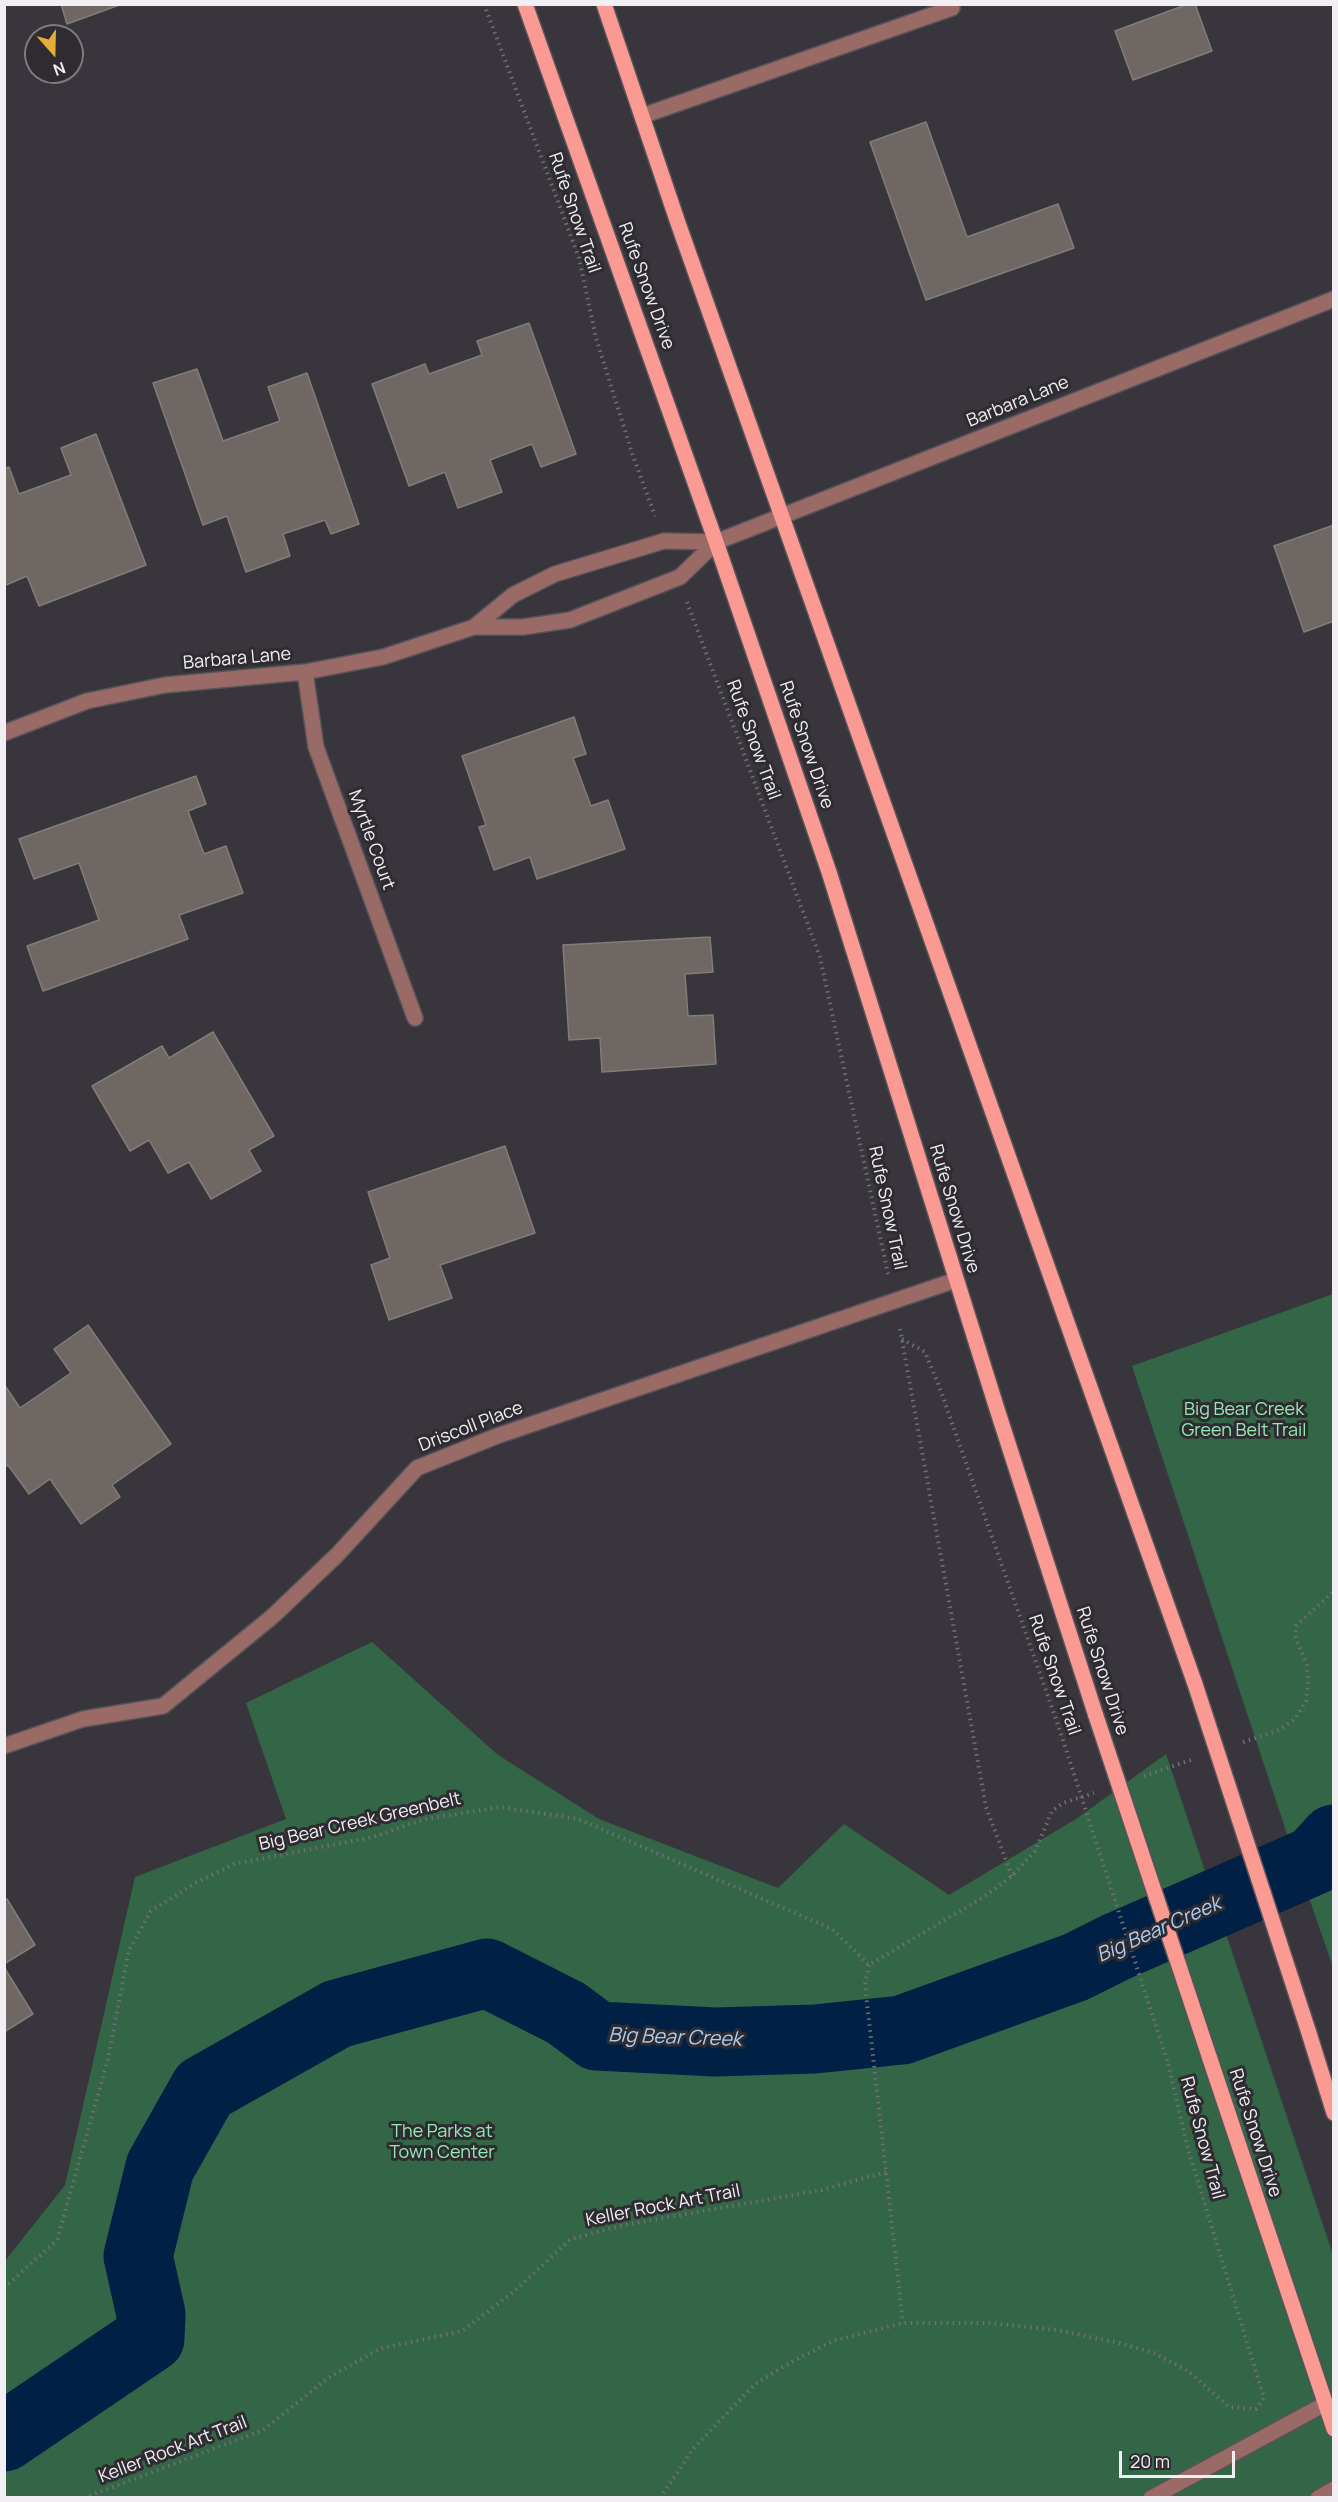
<!DOCTYPE html>
<html>
<head>
<meta charset="utf-8">
<style>
  body { margin:0 }
  #map { position:relative; width:1338px; height:2502px; overflow:hidden; background:#38363c; font-family:Manrope,sans-serif }
  canvas { display:block }
  .frame { position:absolute; inset:0; border:6px solid #f1eff3; pointer-events:none }
  .north { position:absolute; left:24px; top:24px; width:60px; height:60px; box-sizing:border-box; background:#2e2c31; border:2px solid #7c7a7f; border-radius:50%; rotate:160deg; font-size:16px; font-weight:700; line-height:24px; text-align:center; color:#f1eff3 }
  .north::after { content:''; display:block; margin:auto; width:21px; height:27px; background:#e4ad35; clip-path:polygon(50% 0,100% 100%,50% 72%,0 100%) }
  .scale { position:absolute; left:1119px; top:2451px; width:116px; height:27px; box-sizing:border-box; border:3px solid #f1eff3; border-top:0; padding-left:8px; font-size:18px; line-height:21px; white-space:nowrap; color:#f1eff3; -webkit-text-stroke:4px #2e2c31; paint-order:stroke }
</style>
</head>
<body>
<div id="map">
<canvas width="1338" height="2502"></canvas>
<div class="frame"></div>
<div class="north">N</div>
<div class="scale">20 m</div>
</div>
<script>
const c = document.querySelector('canvas').getContext('2d');
c.lineJoin = 'round';
function paint(path, color) { c.fillStyle = color; c.fill(path, 'evenodd'); }
const shape = rows => new Path2D(rows.map(r => 'M' + r).join(''));
function trace(path, color, width, dash) { c.strokeStyle = color; c.lineWidth = width; c.lineCap = dash ? 'butt' : 'round'; c.setLineDash(dash || []); c.stroke(path); }
function label(font, color, halo, rows, align = 'center') {
  c.font = font + ' Manrope,sans-serif'; c.lineWidth = 6; c.setLineDash([]); c.textBaseline = 'middle'; c.strokeStyle = halo; c.fillStyle = color; for (const [text, x, y, turn = 0] of rows) {
    c.save(); c.translate(x, y); c.rotate((+turn || 0) * Math.PI / 180); c.textAlign = isNaN(turn) ? turn : align; if (halo) c.strokeText(text, 0, 0); c.fillText(text, 0, 0); c.restore();
  }
}
const green = shape([
  [1333,1294,1334,1294,1333,1967,1288,1837,1132,1366],
  [372,1642,498,1755,599,1819,778,1888,844,1824,949,1895,1076,1819,1166,1754,1333,2255,1333,2497,5,2498,5,2261,65,2185,135,1877,286,1819,246,1703]
]);
const river = shape([
  [4,2437,150,2338,151,2314,138,2256,160,2167,204,2089,337,2014,487,1973,566,2013,597,2036,715,2042,815,2039,902,2030,1076,1967,1116,1947,1315,1860,1334,1839]
]);
const building = shape([
  [61,4,122,4,67,24,61,4],
  [1188,4,1195,4,1212,51,1133,80,1115,31,1188,4],
  [926,122,967,237,1058,204,1074,248,926,300,870,142,926,122],
  [529,323,576,454,541,467,532,444,490,460,502,492,458,508,445,472,409,486,372,384,425,364,429,374,482,355,477,341,529,323],
  [197,369,223,441,280,421,268,387,307,373,359,524,331,534,325,520,283,534,290,556,246,572,227,516,203,525,153,383,197,369],
  [96,434,146,565,39,606,27,576,6,585,4,580,4,469,9,467,19,494,71,475,61,448,96,434],
  [1334,525,1334,621,1304,632,1274,546,1334,525],
  [574,717,586,754,573,758,591,806,608,800,625,849,537,879,530,857,494,870,479,827,486,825,462,756,574,717],
  [196,776,206,804,188,811,204,854,226,846,243,893,179,915,188,939,43,991,27,946,99,920,79,863,34,879,19,839,196,776],
  [710,937,713,972,685,974,688,1016,713,1015,716,1064,602,1072,600,1038,569,1040,563,945,710,937],
  [213,1032,274,1136,249,1150,261,1171,211,1199,189,1162,168,1173,149,1140,130,1151,92,1086,162,1046,169,1058,213,1032],
  [505,1146,535,1233,440,1265,452,1298,389,1320,371,1265,390,1258,368,1192,505,1146],
  [88,1325,171,1444,112,1485,120,1497,81,1524,50,1479,29,1494,8,1465,4,1468,4,1384,20,1408,71,1373,54,1349,88,1325],
  [7,1899,35,1945,4,1964,4,1900,7,1899],
  [4,1967,33,2014,4,2032,4,1967]
]);
const path = shape([
  [484,4,579,258,596,338,633,456,655,516],
  [687,602,820,957,888,1274],
  [900,1329,986,1807,1012,1876],
  [902,1339,925,1352,939,1386,1059,1728],
  [1243,1742,1277,1731,1295,1719,1306,1701,1308,1684,1307,1665,1295,1636,1296,1626,1334,1591],
  [1144,1776,1191,1760],
  [869,1965,865,1985,903,2323],
  [4,2288,57,2240,107,2063,129,1950,151,1911,195,1883,234,1864,373,1837,425,1819,500,1807,578,1819,832,1929,869,1965,982,1898,1012,1876,1035,1851,1052,1811,1063,1803,1094,1793],
  [84,2498,263,2430,328,2378,379,2349,462,2331,511,2294,571,2239,624,2225,822,2190,886,2172],
  [660,2498,693,2449,755,2384,793,2361,833,2341,903,2323,991,2323,1056,2330,1119,2343,1154,2353,1188,2371,1229,2407,1256,2409,1264,2398,1188,2149,1168,2063]
]);
const minor = shape([
  [642,116,952,8],
  [474,627,513,595,555,574,664,541,716,542,1334,299],
  [305,672,316,747,415,1018],
  [4,733,87,701,165,685,305,672,383,657,474,627,523,627,570,620,680,577,716,542],
  [4,1746,83,1719,163,1706,273,1616,337,1555,417,1468,497,1436,956,1280],
  [1151,2498,1325,2404],
  [1318,2498,1334,2489]
]);
const major = shape([
  [525,4,716,542,829,872,997,1409,1096,1716],
  [604,4,678,223,1195,1684],
  [1308,2030,1334,2113],
  [1209,2056,1334,2429]
]);
const pathBridge = shape([
  [1059,1728,1168,2063]
]);
const majorBridge = shape([
  [1195,1684,1308,2030],
  [1096,1716,1209,2056]
]);
const streetNames = [
  ["Rufe Snow Trail",574,213,71],
  ["Rufe Snow Drive",646,286,70],
  ["Barbara Lane",1018,402,-22],
  ["Barbara Lane",237,659,-5],
  ["Rufe Snow Trail",753,740,70],
  ["Rufe Snow Drive",806,745,71],
  ["Myrtle Court",371,840,70],
  ["Rufe Snow Trail",887,1208,78],
  ["Rufe Snow Drive",954,1209,73],
  ["Driscoll Place",471,1427,-21],
  ["Rufe Snow Drive",1102,1671,72],
  ["Rufe Snow Trail",1054,1675,71],
  ["Big Bear Creek Greenbelt",360,1822,-13],
  ["Rufe Snow Drive",1255,2133,72],
  ["Rufe Snow Trail",1202,2138,75],
  ["Keller Rock Art Trail",663,2206,-11],
  ["Keller Rock Art Trail",173,2450,-21]
];
const parkNames = [
  ["Big Bear Creek",1244,1410],
  ["Green Belt Trail",1244,1431],
  ["The Parks at",442,2132],
  ["Town Center",442,2153]
];
const waterNames = [
  ["Big Bear Creek",1159,1930,-24],
  ["Big Bear Creek",675,2038,2]
];
paint(green, '#326647');
trace(river, '#002145', 69);
paint(building, '#6e6764');
trace(building, '#837d79', 1.5);
trace(minor, '#565459', 18);
trace(major, '#565459', 18);
trace(path, '#716f74', 4, [1.5, 4.5]);
trace(minor, '#9a6a67', 15);
trace(major, '#fb9993', 15);
trace(majorBridge, '#565459', 18, []);
trace(pathBridge, '#716f74', 4, [1.5, 4.5]);
trace(majorBridge, '#fb9993', 15);
label('18px', '#f1eff3', '#2e2c31', streetNames);
label('18px', '#95e9b4', '#2e2c31', parkNames);
label('italic 20px', '#accef5', '#2e2c31', waterNames);
</script>
</body>
</html>
